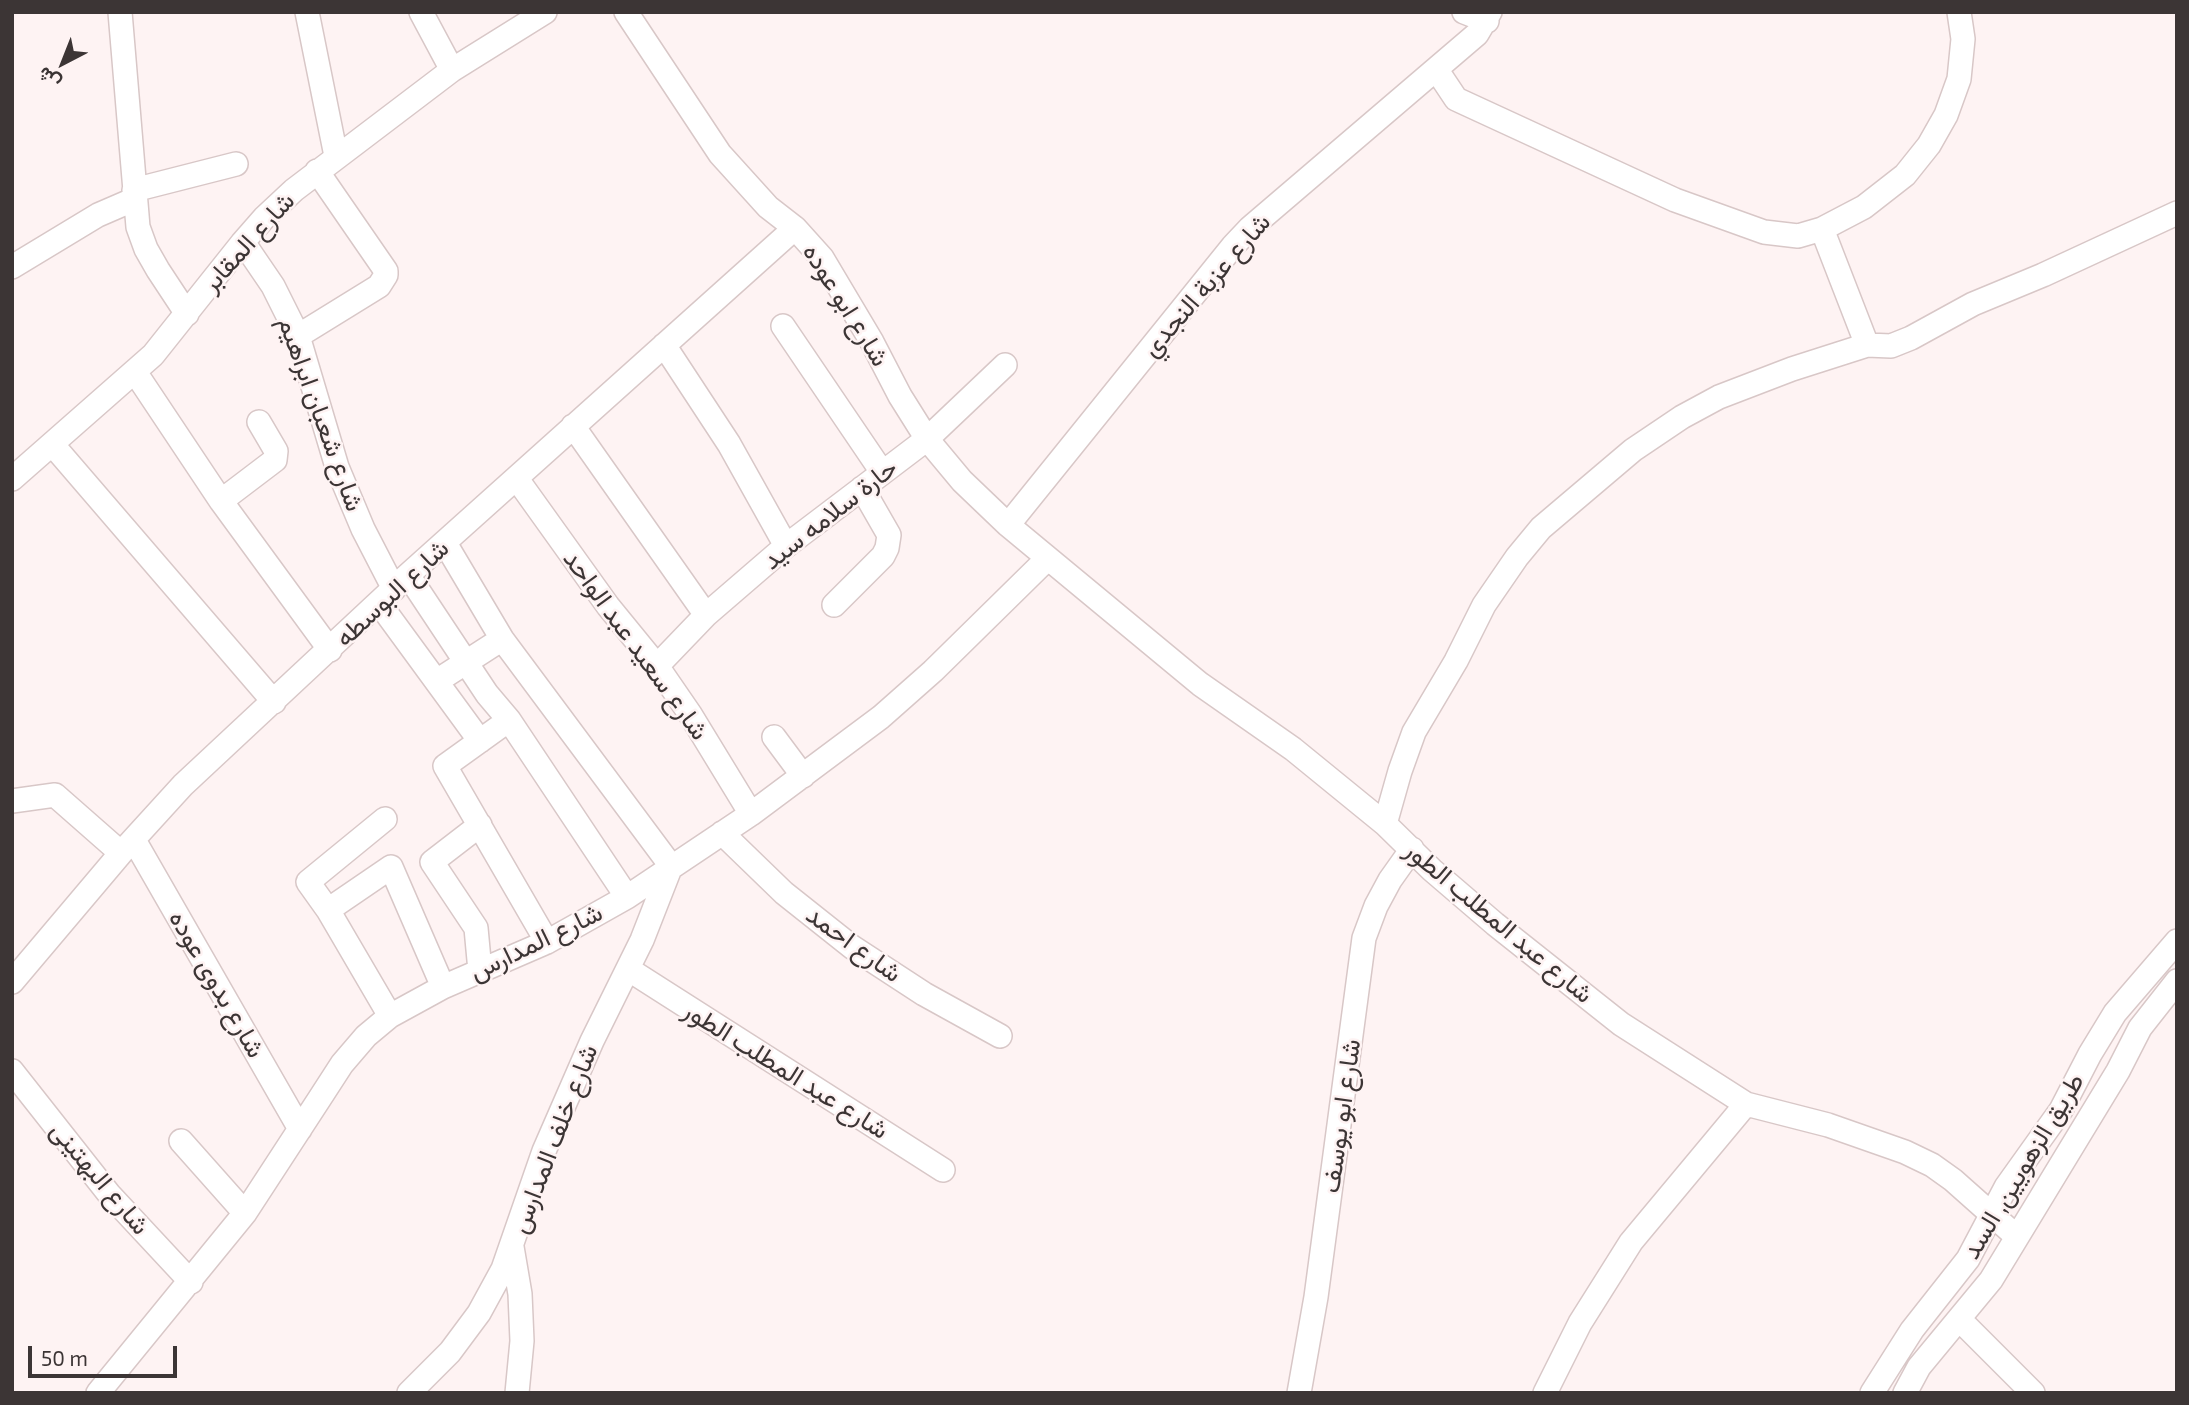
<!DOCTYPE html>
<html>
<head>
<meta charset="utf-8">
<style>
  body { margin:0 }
  #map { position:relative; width:2189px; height:1405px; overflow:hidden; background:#fef3f3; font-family:"Exo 2",Vazirmatn,sans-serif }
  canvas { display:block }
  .frame { position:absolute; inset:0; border:14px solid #3c3535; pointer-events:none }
  .north { position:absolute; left:28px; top:28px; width:70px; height:70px; -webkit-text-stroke:5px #fef3f3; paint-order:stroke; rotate:222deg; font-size:19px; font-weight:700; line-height:28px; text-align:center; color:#3c3535 }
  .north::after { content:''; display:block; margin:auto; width:24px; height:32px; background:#3c3535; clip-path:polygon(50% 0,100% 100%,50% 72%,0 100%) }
  .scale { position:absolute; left:28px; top:1346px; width:149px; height:32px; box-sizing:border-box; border:4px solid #3c3535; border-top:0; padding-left:9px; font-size:21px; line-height:24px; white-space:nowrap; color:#3c3535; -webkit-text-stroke:5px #fef3f3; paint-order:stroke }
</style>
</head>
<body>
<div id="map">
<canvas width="2189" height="1405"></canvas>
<div class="frame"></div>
<div class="north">ش</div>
<div class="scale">50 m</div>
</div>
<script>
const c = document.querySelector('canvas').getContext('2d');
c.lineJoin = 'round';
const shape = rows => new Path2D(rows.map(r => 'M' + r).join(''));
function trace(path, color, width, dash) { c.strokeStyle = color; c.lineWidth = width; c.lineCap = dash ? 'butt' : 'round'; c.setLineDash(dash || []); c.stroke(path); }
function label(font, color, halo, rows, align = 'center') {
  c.font = font + ' "Exo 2",Vazirmatn,sans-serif'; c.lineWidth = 5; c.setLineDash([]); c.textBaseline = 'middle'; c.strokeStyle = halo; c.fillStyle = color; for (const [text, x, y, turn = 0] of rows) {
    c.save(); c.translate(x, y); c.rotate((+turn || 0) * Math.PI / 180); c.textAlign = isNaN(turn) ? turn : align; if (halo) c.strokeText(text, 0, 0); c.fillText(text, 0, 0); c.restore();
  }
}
const minor = shape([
  [120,12,138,227,146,249,158,270,187,314],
  [307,12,336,156],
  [421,12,452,70],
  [626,12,720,154,768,207,795,228,822,258,872,342,900,396,927,439,962,481,1008,525,1200,684,1293,749,1385,824,1432,870,1495,924,1621,1024,1746,1104,1828,1125,1905,1152,1932,1165,1953,1180,2016,1236],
  [1464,12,1487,21],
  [1436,69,1456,99,1675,200,1764,232,1798,236,1822,229],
  [134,190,236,164],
  [243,242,273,286,298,336,337,467,363,529,394,589],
  [12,267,98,215,135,199],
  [783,326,882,472],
  [298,336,379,286,386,275,386,271,317,171],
  [664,345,729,444,786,546],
  [1867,345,1822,229,1864,207,1905,175,1929,145,1946,115,1959,79,1963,39,1959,12],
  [135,372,221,501,330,650],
  [573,426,706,615],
  [52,444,274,702],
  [12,479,153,355,243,242,264,218,294,190,452,70,545,12],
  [517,479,608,606,657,666,690,714,751,814],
  [221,501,275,460,276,451,259,422],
  [1008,525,1233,246,1250,228,1477,34,1490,12],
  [408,575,487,694,509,720,627,897],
  [379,603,480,741],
  [834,605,883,556,887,548,889,535,862,488],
  [657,666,706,615,786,546,927,439,1005,365],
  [437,681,502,639],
  [509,720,445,766,547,942],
  [774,737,803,776],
  [12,801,55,795,121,853],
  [385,819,308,882,328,910,390,1016],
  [1385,824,1400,771,1414,732,1456,661,1484,605,1517,557,1541,528,1633,450,1682,417,1719,397,1792,369,1867,345,1891,346,1911,338,1973,304,2043,275,2177,213],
  [480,825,432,862,476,928,480,971],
  [722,833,784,893,852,947,924,994,1000,1036],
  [134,840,300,1129],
  [328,910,391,867,443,987],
  [628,969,943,1170],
  [12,982,121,853,183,785,408,575,795,228],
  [12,1071,109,1194,191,1282],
  [181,1141,245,1213],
  [512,1247,520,1294,522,1341,517,1393],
  [1959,1319,2033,1393],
  [98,1393,245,1213,320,1098,342,1064,366,1036,390,1016,443,987,547,942,627,897,751,814,881,717,933,671,1047,559],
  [409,1393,450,1352,479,1313,503,1269,544,1151,592,1041,642,940,671,866,502,639,445,543],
  [1299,1393,1316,1297,1364,938,1376,906,1390,880,1412,849],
  [1545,1393,1580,1323,1631,1242,1746,1104],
  [1872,1393,1912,1330,1968,1259,2006,1187,2061,1110,2090,1054,2115,1013,2177,941],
  [1905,1393,1919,1367,1991,1280,2118,1071,2140,1028,2177,981]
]);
const streetNames = [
  ["شارع المقابر",248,242,-48],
  ["شارع عزبة النجدي",1206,285,-49],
  ["شارع ابو عوده",846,305,58],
  ["شارع شعبان ابراهيم",321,414,70],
  ["حارة سلامه سيد",830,514,-38],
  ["شارع البوسطه",392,593,-43],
  ["شارع سعيد عبد الواحد",636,645,54],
  ["شارع عبد المطلب الطور",1499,922,40],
  ["شارع المدارس",536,942,-26],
  ["شارع احمد",854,944,36],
  ["شارع بدوى عوده",217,984,60],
  ["شارع عبد المطلب الطور",786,1070,32],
  ["شارع ابو يوسف",1341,1116,-82],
  ["شارع خلف المدارس",554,1139,-69],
  ["طريق الزهويين, السد",2023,1166,-59],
  ["شارع البهتينى",100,1178,50]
];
trace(minor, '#d8c7c7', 26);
trace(minor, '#fff', 23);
label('26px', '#3c3535', '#fef3f3', streetNames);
</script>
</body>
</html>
